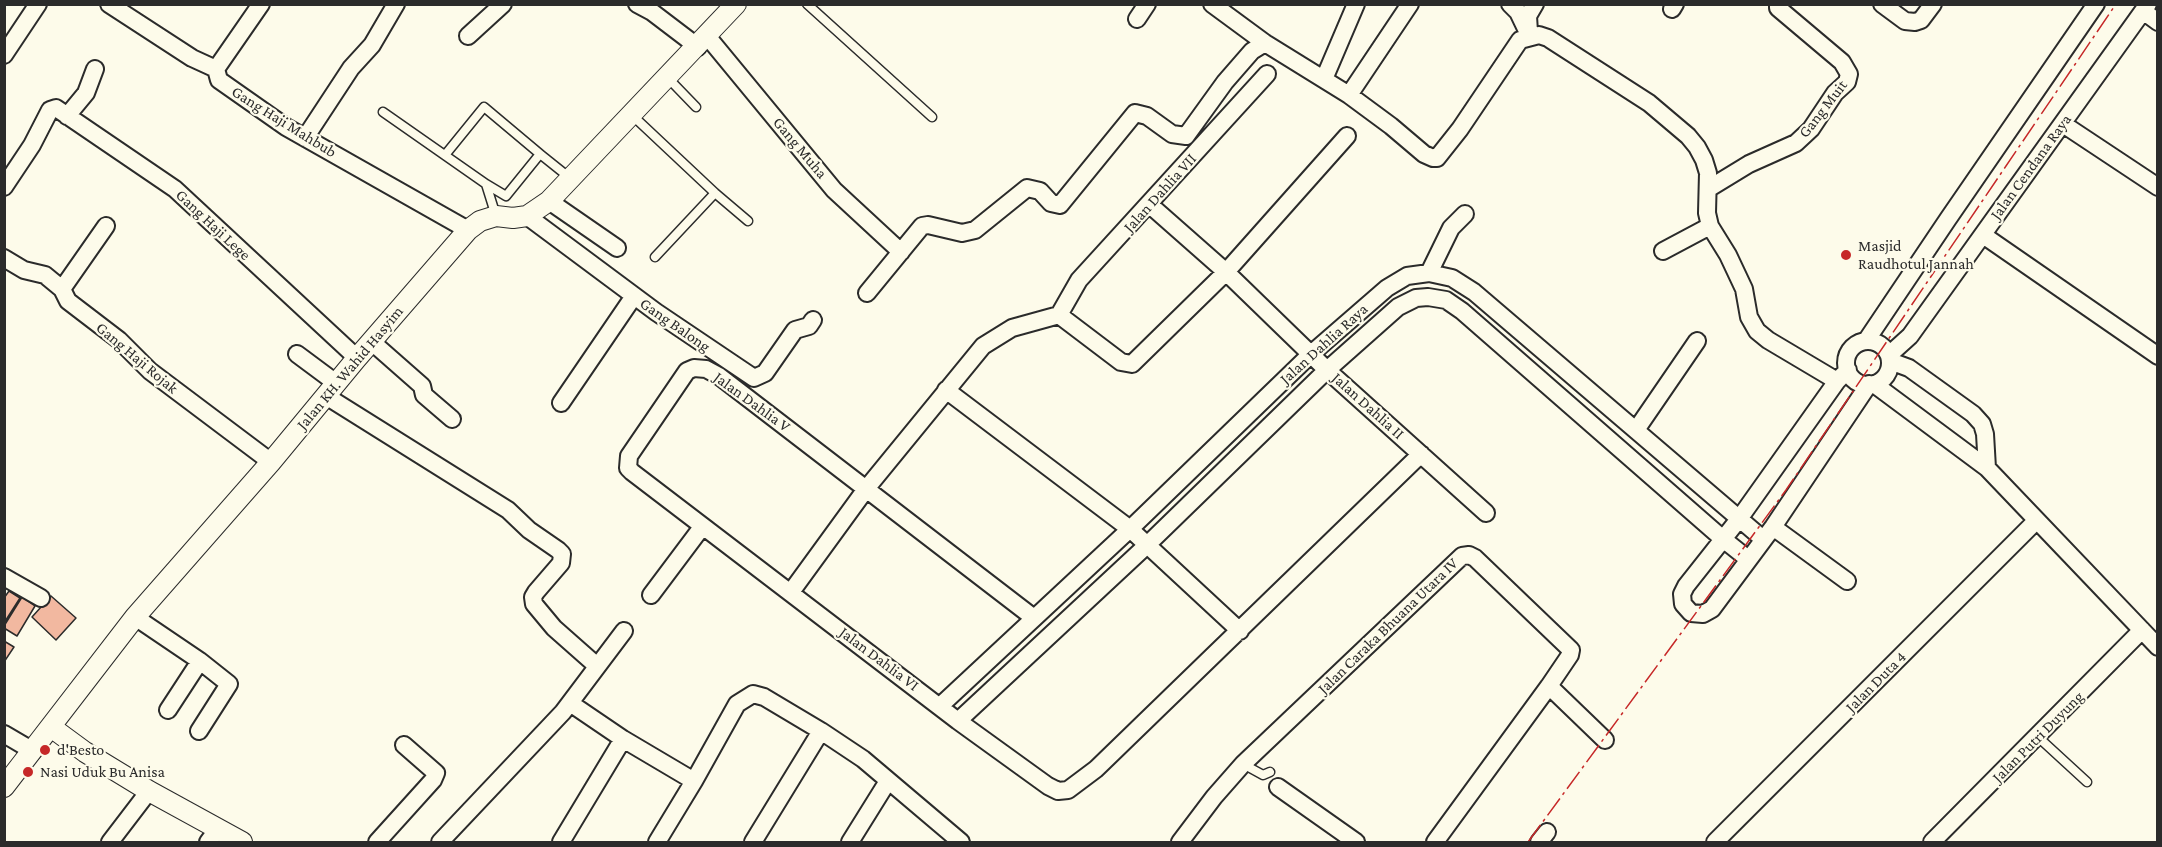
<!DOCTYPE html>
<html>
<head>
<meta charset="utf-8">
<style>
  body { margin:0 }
  #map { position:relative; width:2162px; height:847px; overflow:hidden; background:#fdfbea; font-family:"Crimson Pro",serif }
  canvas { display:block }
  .frame { position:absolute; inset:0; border:6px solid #2b2b2b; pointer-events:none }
</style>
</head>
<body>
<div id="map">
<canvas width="2162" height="847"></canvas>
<div class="frame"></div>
</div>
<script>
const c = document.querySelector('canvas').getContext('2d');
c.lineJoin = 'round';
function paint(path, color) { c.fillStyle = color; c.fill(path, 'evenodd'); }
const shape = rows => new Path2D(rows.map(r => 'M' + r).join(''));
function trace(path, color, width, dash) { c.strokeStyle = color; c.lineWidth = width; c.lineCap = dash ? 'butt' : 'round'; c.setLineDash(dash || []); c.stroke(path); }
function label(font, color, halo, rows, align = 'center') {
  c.font = font + ' "Crimson Pro",serif'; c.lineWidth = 4.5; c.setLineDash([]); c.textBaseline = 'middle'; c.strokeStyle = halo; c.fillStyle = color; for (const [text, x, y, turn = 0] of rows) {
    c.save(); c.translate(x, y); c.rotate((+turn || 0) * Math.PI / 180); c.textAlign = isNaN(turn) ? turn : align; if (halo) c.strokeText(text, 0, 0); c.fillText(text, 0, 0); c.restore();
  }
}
const building = shape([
  [9,591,20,598,4,623,4,598,9,591],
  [51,596,76,618,56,640,32,617,51,596],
  [22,597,35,606,17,636,4,628,4,626,22,597],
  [4,641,14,647,4,662,4,641]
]);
const service = shape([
  [807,4,932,117],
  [667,77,696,107],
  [383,112,486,184,496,216],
  [632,115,715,193,748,221],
  [540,154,570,178],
  [445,155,484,107,540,154,506,196,486,184],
  [655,257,715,193],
  [2038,737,2087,782],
  [1243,764,1263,775,1270,772]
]);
const minor = shape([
  [109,4,192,58,216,69,219,80,286,127,468,230],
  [637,4,652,12,698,47],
  [1212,4,1265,43,1349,95,1391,126,1424,154,1433,158,1437,158,1460,129,1520,40,1539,35,1548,38,1649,103,1688,136,1697,147,1704,160,1708,173,1707,213,1710,226,1728,255,1744,289,1749,317,1757,331,1768,340,1837,381],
  [1510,4,1518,12,1530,37],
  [1882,4,1905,21,1915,22,1921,20,1933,4],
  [1672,9,1675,4],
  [2143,11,2158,22],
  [1137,19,1147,4],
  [1529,32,1528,16,1535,4],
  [468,36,503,4],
  [707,36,834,190,901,252],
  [4,55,38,4],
  [216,69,261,4],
  [1324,79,1356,4],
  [1349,95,1410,4],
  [67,116,86,93,95,69],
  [2063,124,2158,187],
  [305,138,351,68,372,45,396,4],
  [4,187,32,145,50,110,56,108,175,189,357,358],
  [1708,189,1749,164,1796,143,1811,129,1835,93,1847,82,1849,74,1842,62,1778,8,1778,4],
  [549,201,617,248],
  [1150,205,1226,272,1327,370,1486,513],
  [527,216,656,312,754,378,765,373,795,330,809,326,813,320],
  [1983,235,2158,356],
  [1663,251,1710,226],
  [4,258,24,270,45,275,62,289,68,301,119,340,150,371,271,462],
  [1429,273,1451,228,1465,214],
  [62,289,106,226],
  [867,293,922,226,928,225,962,233,975,230,1027,188,1040,191,1051,203,1060,205,1135,113,1147,116,1172,134,1186,136,1225,82,1252,51,1265,43],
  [1059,315,1079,280,1267,74],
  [1866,341,1948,219,2096,4],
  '1846 363a22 22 0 1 1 44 0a22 22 0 1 1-44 0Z',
  [372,342,422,386,424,395,452,419],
  [297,354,336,383],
  [1889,355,1910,336,2148,4],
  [1890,361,1909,368,1973,414,1982,424,1985,434,1987,468],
  [1848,370,1837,381,1739,519,1686,586,1682,594,1683,604,1691,613,1703,614,1712,609,1773,527,1869,384],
  [1874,384,1987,468,2158,647],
  [946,390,1130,529,1240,631],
  [326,396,508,510,529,530,558,550,562,554,561,563,536,592,533,597,534,604,554,628,597,666],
  [561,403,634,296],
  [1636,430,1697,341],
  [1773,527,1847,581],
  [4,577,41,598],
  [791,592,866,489,983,346,1012,328,1059,315,1121,362,1132,364,1226,272,1347,136],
  [651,595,702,527],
  [135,617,200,661,229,684,199,731],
  [1034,618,719,376,706,369,694,368,687,371,629,456,628,468,632,472,958,721,1048,786,1058,791,1068,790,1096,769,1421,454],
  [1549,686,1605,740],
  [570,703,623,739,694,781],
  [940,706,1130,529,1311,354,1387,288,1407,276,1429,273,1452,278,1474,292,1763,539],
  [168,710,200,661],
  [958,721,1146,546,1327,370,1398,307,1416,298,1428,297,1446,300,1462,311,1723,539,1748,559],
  [4,734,33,751],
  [1278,787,1356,842],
  [110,842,149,791],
  [208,842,217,830],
  [377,842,433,780,436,773,404,745],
  [440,842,563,712,624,631],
  [561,842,623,739],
  [657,842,694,781,737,704,753,694,764,697,821,731,863,759,961,842],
  [753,842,821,731],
  [850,842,888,781],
  [1180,842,1214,797,1243,764,1462,556,1469,555,1475,558,1571,650,1570,655,1549,686,1435,842],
  [1539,842,1547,832],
  [1715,842,2036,521],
  [1932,842,2142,630]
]);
const tertiary = shape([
  [51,727,85,752,149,791,242,842],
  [4,787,135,617,271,462,357,358,468,230,480,221,496,216,513,218,527,216,549,201,736,4]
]);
const power = shape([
  [1528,842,1786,490,2116,4]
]);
const markers = [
  [1846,255,6,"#c62828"],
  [45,750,6,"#c62828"],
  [28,772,6,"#c62828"]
];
const streetNames = [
  ["Gang Muit",1823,109,-52],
  ["Gang Haji Mahbub",284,122,32],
  ["Gang Muha",800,148,50],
  ["Jalan Cendana Raya",2031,167,-54],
  ["Jalan Dahlia VII",1160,193,-48],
  ["Gang Haji Lege",213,225,43],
  ["Gang Balong",675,325,35],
  ["Jalan Dahlia Raya",1324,344,-42],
  ["Gang Haji Rojak",137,358,40],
  ["Jalan KH. Wahid Hasyim",350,368,-50],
  ["Jalan Dahlia V",752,402,36],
  ["Jalan Dahlia II",1368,406,42],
  ["Jalan Caraka Bhuana Utara IV",1388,626,-44],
  ["Jalan Dahlia VI",879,659,37],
  ["Jalan Duta 4",1876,682,-45],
  ["Jalan Putri Duyung",2038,737,-45]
];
const poiNames = [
  ["Masjid",1858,246],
  ["Raudhotul Jannah",1858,264],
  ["d'Besto",57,750],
  ["Nasi Uduk Bu Anisa",40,772]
];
paint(building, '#f2b8a0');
trace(building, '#2b2b2b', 1.5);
trace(service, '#2b2b2b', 11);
trace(minor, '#2b2b2b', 20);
trace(tertiary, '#2b2b2b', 22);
trace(service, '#fdfbea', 8);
trace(minor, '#fdfbea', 16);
trace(tertiary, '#fdfbea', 20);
trace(power, '#c62828', 1.5, [21, 4.5, 3, 4.5]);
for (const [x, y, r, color] of markers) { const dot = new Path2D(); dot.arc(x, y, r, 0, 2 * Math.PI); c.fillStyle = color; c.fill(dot); trace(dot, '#fdfbea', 2); }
label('16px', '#2b2b2b', '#fdfbea', streetNames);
label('16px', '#2b2b2b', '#fdfbea', poiNames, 'left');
</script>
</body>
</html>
